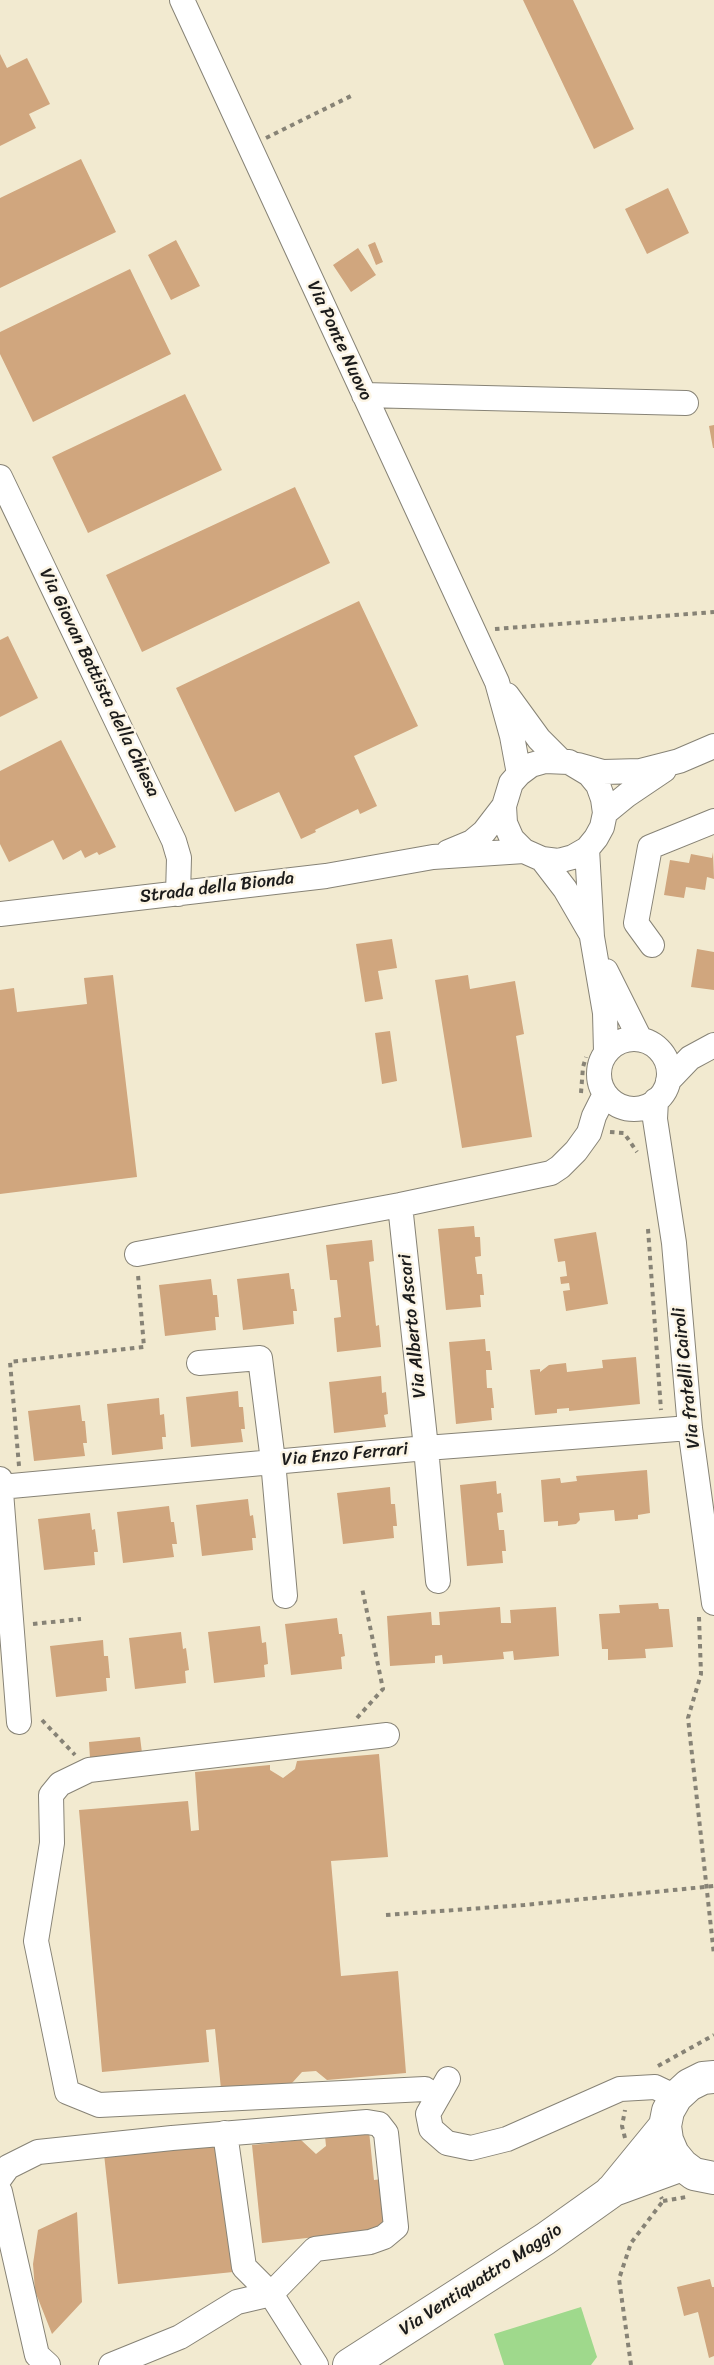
<!DOCTYPE html>
<html>
<head>
<meta charset="utf-8">
<style>
  body { margin:0 }
  canvas { display:block; background:#f2ead0 }
</style>
</head>
<body>
<canvas width="714" height="2365"></canvas>
<script>
const c = document.querySelector('canvas').getContext('2d');
c.lineJoin = 'round';
function paint(path, color) { c.fillStyle = color; c.fill(path, 'evenodd'); }
const shape = rows => new Path2D(rows.map(r => 'M' + r).join(''));
function trace(path, color, width, dash) { c.strokeStyle = color; c.lineWidth = width; c.lineCap = dash ? 'butt' : 'round'; c.setLineDash(dash || []); c.stroke(path); }
function label(font, color, halo, rows, align = 'center') {
  c.font = font + ' Sriracha,sans-serif'; c.lineWidth = 5; c.setLineDash([]); c.textBaseline = 'middle'; c.strokeStyle = halo; c.fillStyle = color; for (const [text, x, y, turn = 0] of rows) {
    c.save(); c.translate(x, y); c.rotate((+turn || 0) * Math.PI / 180); c.textAlign = isNaN(turn) ? turn : align; if (halo) c.strokeText(text, 0, 0); c.fillText(text, 0, 0); c.restore();
  }
}
const green = shape([
  [581,2307,597,2357,591,2365,504,2365,494,2334]
]);
const building = shape([
  [523,0,573,0,634,129,594,149],
  [0,54,7,68,27,58,50,104,29,114,36,128,0,146],
  [81,159,116,232,0,288,0,198],
  [668,188,689,233,647,254,625,209],
  [176,240,200,286,171,300,148,255],
  [375,242,383,262,376,265,368,245],
  [358,248,376,275,351,292,333,265],
  [130,269,171,354,33,422,0,354,0,332],
  [185,394,222,470,88,533,52,457],
  [714,425,714,448,713,448,709,426],
  [295,487,330,563,142,652,106,575],
  [359,601,418,726,354,756,377,806,360,814,358,809,315,830,316,832,301,839,279,792,235,812,176,688],
  [8,636,38,698,0,717,0,640],
  [61,740,116,847,99,855,97,852,85,858,81,850,63,860,53,840,9,862,0,844,0,771],
  [713,852,714,879,707,877,705,890,686,887,684,898,664,895,670,860,689,863,691,854,712,858],
  [392,939,397,968,378,971,383,999,365,1002,356,944],
  [697,949,714,952,714,990,691,987],
  [113,975,137,1177,0,1194,0,990,14,988,17,1012,87,1004,84,978],
  [468,975,470,989,515,981,524,1034,516,1036,532,1137,462,1148,435,980],
  [390,1031,397,1081,382,1084,375,1033],
  [474,1226,475,1237,480,1237,481,1256,475,1257,477,1274,482,1274,484,1295,480,1295,481,1307,446,1310,438,1229],
  [596,1232,608,1304,566,1311,563,1291,570,1290,569,1283,561,1284,560,1277,567,1276,565,1261,558,1262,554,1239],
  [372,1240,374,1261,369,1262,376,1326,379,1325,381,1347,337,1352,334,1318,341,1317,337,1280,330,1280,326,1245],
  [289,1273,291,1289,294,1289,297,1311,293,1311,294,1324,243,1330,237,1279],
  [211,1279,213,1295,217,1295,219,1317,215,1317,216,1330,165,1336,159,1285],
  [485,1339,486,1351,490,1351,492,1370,486,1370,487,1388,492,1388,494,1408,491,1408,492,1420,456,1424,449,1342],
  [636,1357,640,1404,569,1411,569,1408,557,1409,557,1413,535,1415,530,1370,540,1369,540,1372,549,1365,566,1363,567,1372,603,1368,602,1360],
  [381,1376,382,1393,386,1392,388,1414,384,1415,386,1427,334,1433,329,1382],
  [238,1391,239,1407,243,1407,245,1429,241,1429,243,1442,191,1447,186,1397],
  [159,1398,160,1415,164,1414,166,1437,162,1437,163,1449,112,1455,107,1404],
  [80,1405,82,1421,85,1421,87,1443,83,1443,85,1456,34,1461,28,1411],
  [647,1470,650,1513,638,1515,638,1519,615,1521,614,1510,579,1513,580,1520,576,1524,558,1526,558,1521,544,1522,541,1480,560,1478,561,1483,577,1481,576,1476],
  [496,1481,497,1494,501,1493,503,1512,497,1513,499,1530,504,1530,506,1551,502,1551,503,1563,467,1566,460,1485],
  [390,1487,391,1504,395,1504,397,1526,393,1526,394,1538,343,1544,337,1493],
  [248,1499,250,1516,253,1515,256,1538,252,1538,253,1550,202,1556,196,1505],
  [169,1506,171,1522,174,1522,177,1544,172,1544,174,1557,123,1563,117,1512],
  [90,1513,92,1530,95,1529,98,1552,94,1552,95,1565,44,1570,38,1519],
  [658,1603,659,1609,669,1609,673,1647,645,1649,646,1658,608,1660,608,1649,602,1649,599,1614,620,1613,619,1605],
  [500,1607,501,1623,511,1623,510,1610,556,1607,559,1656,514,1660,513,1651,503,1652,504,1659,443,1664,442,1655,435,1656,435,1663,390,1666,387,1616,431,1612,432,1625,440,1625,439,1612],
  [337,1618,339,1634,342,1634,345,1656,341,1657,342,1669,291,1675,285,1624],
  [260,1626,262,1643,266,1642,268,1664,264,1665,265,1677,214,1683,208,1632],
  [181,1632,183,1649,186,1648,189,1670,185,1671,186,1683,135,1689,129,1638],
  [103,1640,104,1656,108,1656,110,1678,106,1678,107,1691,56,1697,50,1646],
  [140,1737,142,1753,90,1758,89,1742],
  [379,1754,388,1857,331,1861,341,1976,398,1971,406,2073,327,2080,316,2071,302,2072,292,2083,221,2089,215,2029,206,2030,209,2062,102,2072,79,1810,188,1801,191,1831,199,1830,195,1772,270,1765,270,1770,283,1778,295,1769,297,1761],
  [369,2131,374,2180,382,2179,387,2229,262,2243,252,2145,301,2140,316,2154,326,2146,325,2136],
  [220,2142,233,2272,118,2284,104,2154],
  [77,2212,82,2302,52,2334,35,2291,33,2264,38,2230],
  [710,2279,712,2287,714,2287,714,2356,709,2358,698,2312,684,2316,677,2287]
]);
const path = shape([
  [266,138,353,95],
  [495,629,714,612],
  [581,1093,583,1067,586,1057],
  [610,1132,624,1133,637,1152],
  [648,1229,661,1410],
  [19,1466,10,1362,144,1347,138,1275],
  [699,1617,701,1674,688,1718,714,1955],
  [33,1624,81,1619],
  [357,1718,383,1689,362,1588],
  [42,1720,75,1755],
  [386,1915,524,1905,714,1886],
  [658,2066,714,2035],
  [625,2138,622,2126,625,2110],
  [663,2201,686,2197],
  [631,2365,619,2279,631,2243,663,2201,661,2197]
]);
const minor = shape([
  [182,0,497,682,512,736,519,774],
  [364,395,686,403],
  [0,477,174,841,179,858,178,894],
  [507,695,539,739,560,760],
  [578,765,603,772,640,771,679,761,714,746],
  [605,813,627,795,664,770],
  [587,849,592,937,605,1013,606,1052],
  [448,852,472,842,484,832,504,806,511,783,519,774,531,765,545,761,569,762,589,774,598,785,603,799,605,813,602,827,596,838,587,849,573,857,558,861,542,859,524,851,512,839,505,823,504,806],
  [542,859,565,889,590,932],
  [0,914,326,876,433,857,524,851],
  [652,945,636,923,650,847,714,821],
  [606,971,640,1039],
  '599 1074a35 35 0 1 1 70 0a35 35 0 1 1-70 0Z',
  [668,1081,690,1058,714,1045],
  [656,1100,655,1119,674,1243,690,1428,714,1603],
  [400,1205,426,1448,438,1581],
  [137,1254,400,1205,551,1173,560,1167,576,1151,589,1133,594,1116,605,1094],
  [199,1363,260,1358,273,1461,285,1596],
  [0,1479,19,1722],
  [0,1487,426,1448,690,1428],
  [387,1735,89,1770,60,1784,51,1795,52,1843,36,1941,67,2092,99,2105,425,2089],
  [448,2079,428,2114,431,2129,447,2143,471,2148,507,2139,620,2089,655,2087,676,2097],
  [225,2133,244,2267,271,2294,316,2365],
  [0,2178,8,2167,38,2152,172,2138,367,2122,379,2124,386,2133,396,2227,384,2237,370,2242,315,2249,271,2294,237,2302,180,2337,111,2365],
  [0,2192,37,2355,48,2365]
]);
const major = shape([
  [714,2077,703,2078,689,2085,676,2097,668,2111,665,2126,667,2140,673,2154,682,2165,694,2174,714,2178],
  [611,2191,682,2165],
  [349,2365,545,2239,611,2192,665,2126]
]);
const streetNames = [
  ["Via Ponte Nuovo",339,341,65],
  ["Via Giovan Battista della Chiesa",99,683,64],
  ["Strada della Bionda",217,888,-7],
  ["Via Alberto Ascari",413,1326,-96],
  ["Via fratelli Cairoli",687,1378,-96],
  ["Via Enzo Ferrari",345,1455,-5],
  ["Via Ventiquattro Maggio",481,2280,-33]
];
paint(green, '#9fd98c');
paint(building, '#d0a67e');
trace(minor, '#878376', 26);
trace(major, '#878376', 34);
trace(path, '#878376', 4, [4.5, 4.5]);
trace(minor, '#fff', 24);
trace(major, '#fff', 32);
label('18px', '#1c1c1c', '#fcf5e5', streetNames);
</script>
</body>
</html>
